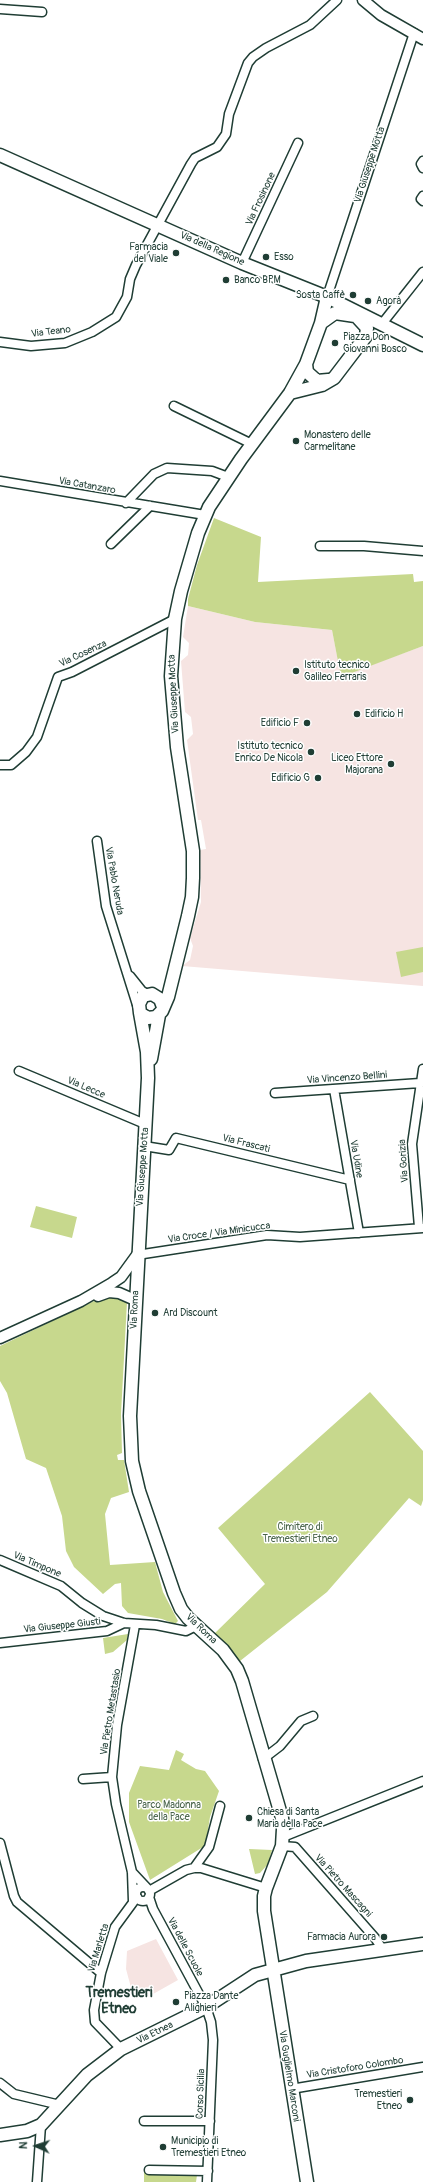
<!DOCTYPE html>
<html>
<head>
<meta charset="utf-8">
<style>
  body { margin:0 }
  #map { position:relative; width:423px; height:2182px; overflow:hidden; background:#fff; font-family:Pangolin,sans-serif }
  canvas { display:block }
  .north { position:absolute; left:16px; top:2126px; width:40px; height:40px; -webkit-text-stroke:3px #fff; paint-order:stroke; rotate:273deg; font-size:11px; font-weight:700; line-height:16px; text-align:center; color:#1f3d34 }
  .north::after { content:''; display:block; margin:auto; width:14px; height:18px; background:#1f3d34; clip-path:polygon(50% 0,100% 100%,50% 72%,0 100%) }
</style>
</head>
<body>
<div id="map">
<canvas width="423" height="2182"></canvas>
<div class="north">N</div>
</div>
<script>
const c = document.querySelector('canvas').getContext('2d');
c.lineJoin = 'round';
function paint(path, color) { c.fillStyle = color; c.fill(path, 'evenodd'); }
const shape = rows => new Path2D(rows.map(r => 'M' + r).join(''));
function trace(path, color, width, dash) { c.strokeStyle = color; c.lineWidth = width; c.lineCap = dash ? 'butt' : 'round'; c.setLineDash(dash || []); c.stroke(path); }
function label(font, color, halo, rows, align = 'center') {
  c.font = font + ' Pangolin,sans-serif'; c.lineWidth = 3; c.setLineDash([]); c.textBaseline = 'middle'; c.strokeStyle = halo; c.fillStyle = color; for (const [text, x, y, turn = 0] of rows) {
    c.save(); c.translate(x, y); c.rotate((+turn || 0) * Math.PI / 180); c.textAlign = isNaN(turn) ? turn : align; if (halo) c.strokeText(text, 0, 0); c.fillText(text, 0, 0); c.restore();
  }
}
const built = shape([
  [188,606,255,622,332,630,341,676,423,646,423,986,182,966,190,960,193,946,190,938,201,902,200,850,206,849,201,820,198,820,187,740,193,734,191,717,185,712,181,661,188,655,189,643,183,637],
  [156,1939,178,1980,146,1998,142,1990,133,1995,126,1969,127,1951]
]);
const green = shape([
  [214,518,261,537,258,582,413,574,414,582,423,581,423,646,341,677,332,630,255,622,188,606,188,599,197,565],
  [423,947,423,972,401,977,396,952],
  [36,1206,77,1217,72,1238,30,1227],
  [113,1295,123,1298,127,1302,121,1414,122,1453,117,1455,118,1460,124,1460,129,1492,111,1498,105,1514,110,1565,155,1562,163,1592,178,1621,175,1624,162,1619,128,1613,122,1606,121,1583,115,1584,103,1594,74,1567,66,1551,62,1516,46,1468,26,1459,7,1393,0,1381,0,1346,94,1301],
  [370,1392,423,1451,423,1500,421,1506,409,1498,327,1592,240,1661,214,1634,265,1584,218,1528],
  [128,1634,127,1640,113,1652,105,1654,103,1638],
  [176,1750,184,1754,181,1760,196,1769,205,1771,219,1791,210,1817,206,1842,203,1847,150,1880,129,1822,129,1793,140,1766,169,1770],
  [249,1849,272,1850,268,1864,260,1873,255,1874],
  [144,2172,197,2175,196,2182,144,2182]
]);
const minor = shape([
  [0,9,42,12],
  [423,161,421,164,423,168],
  [423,196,421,199,423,201],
  [242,263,298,143],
  [327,297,414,33],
  [381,325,423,272],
  [0,342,31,346,65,343,92,332,116,317,127,297,130,279,136,265,191,164,195,158,217,147,226,134,229,114,248,63,253,57,266,48,310,25,337,0],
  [174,406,252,444],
  [0,481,205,515],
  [126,503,154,474,167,468,212,471,228,477],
  [111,544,150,506],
  [320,546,364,546,423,551],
  [0,765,11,765,26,752,37,737,58,677,72,672,175,619],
  [97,841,106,906,138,1008],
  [130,976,142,991,147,994],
  [19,1071,145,1124],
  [334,1089,359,1233],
  [275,1093,420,1083],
  [144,1146,169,1150,176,1138,350,1180],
  [419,1227,412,1144,423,1069],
  [137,1255,267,1235,300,1237,423,1228],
  [0,1560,61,1586,82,1603,103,1616,124,1623,156,1625,186,1631,196,1626],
  [0,1643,107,1631,124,1623],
  [263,1759,280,1746,301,1721,313,1716],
  [83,1779,112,1777],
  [283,1837,423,1781],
  [0,1843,14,1896,17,1902,101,1973],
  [282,1846,295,1847,375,1938,383,1950],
  [194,1868,209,1847,220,1806],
  [132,1872,147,1888],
  '136 1894a7 7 0 1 1 14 0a7 7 0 1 1-14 0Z',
  [149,1891,186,1870,194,1868,201,1868,266,1888],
  [149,1897,153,1909,206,2007,211,2022,213,2040,207,2182],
  [133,1901,132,1872,116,1804,112,1777,117,1725,135,1625],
  [121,2049,95,2022,94,2010,101,1973,115,1927,137,1897],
  [0,2083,14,2094,60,2105],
  [291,2089,423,2067],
  [144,2121,210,2121],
  [149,2170,208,2171],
  [37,2182,41,2125]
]);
const tertiary = shape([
  [363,0,381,15,423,39],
  [98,1296,109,1292,119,1293,135,1300],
  [0,1338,81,1301,112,1283,121,1277,137,1255]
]);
const secondary = shape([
  [0,155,242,263,327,297,423,345],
  [321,323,335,313,355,316],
  [306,364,307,372,317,381,328,380],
  [290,393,322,385,334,378,366,336,367,328,355,315],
  [163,1007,160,999,152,994,143,996,139,1004,140,1013,148,1018,156,1017,162,1011,168,997,188,916,192,897,193,878,193,851,177,747,171,676,175,619,181,591,198,533,209,507,241,459,290,393,306,364,321,323,327,297],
  [140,1013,147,1052,148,1078,130,1416,132,1461,139,1491,174,1593,181,1609,188,1618,223,1650,237,1669,242,1681,282,1818,283,1829,282,1846,266,1888,264,1896,264,1911,307,2182],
  [151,1059,159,1015],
  [0,2135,27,2131,41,2125,87,2075,121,2049,206,2007,255,1975,306,1961,423,1944]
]);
const markers = [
  [176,253,4,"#1f3d34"],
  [266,257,4,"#1f3d34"],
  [226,280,4,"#1f3d34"],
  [353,295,4,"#1f3d34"],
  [368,301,4,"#1f3d34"],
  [335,343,4,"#1f3d34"],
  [296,441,4,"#1f3d34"],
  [296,671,4,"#1f3d34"],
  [357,714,4,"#1f3d34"],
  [307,723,4,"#1f3d34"],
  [311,752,4,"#1f3d34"],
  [391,764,4,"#1f3d34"],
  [318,778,4,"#1f3d34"],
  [155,1313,4,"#1f3d34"],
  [249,1818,4,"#1f3d34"],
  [384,1937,4,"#1f3d34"],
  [176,2002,4,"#1f3d34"],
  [410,2100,4,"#1f3d34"],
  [163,2147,4,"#1f3d34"]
];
const streetNames = [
  ["Via Giuseppe Motta",370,165,-72],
  ["Via Frosinone",261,199,-65],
  ["Via della Regione",212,249,24],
  ["Via Teano",51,332,-7],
  ["Via Catanzaro",87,486,10],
  ["Via Cosenza",83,654,-25],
  ["Via Giuseppe Motta",174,694,-93],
  ["Via Pablo Neruda",114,881,80],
  ["Via Vincenzo Bellini",347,1078,-4],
  ["Via Lecce",86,1088,23],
  ["Via Frascati",246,1144,14],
  ["Via Udine",356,1159,80],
  ["Via Gorizia",404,1161,-94],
  ["Via Giuseppe Motta",143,1167,-86],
  ["Via Croce / Via Minicucca",219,1233,-8],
  ["Via Roma",135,1310,-87],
  ["Via Timpone",37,1565,23],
  ["Via Giuseppe Giusti",62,1626,-6],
  ["Via Roma",201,1629,44],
  ["Via Pietro Metastasio",111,1712,-81],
  ["Via Pietro Mascagni",343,1886,48],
  ["Via delle Scuole",185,1947,62],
  ["Via Marletta",99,1948,-73],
  ["Via Etnea",155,2033,-26],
  ["Via Cristoforo Colombo",355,2068,-9],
  ["Via Guglielmo Marconi",289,2076,81],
  ["Corso Sicilia",201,2094,-88]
];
const poiNames = [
  ["Farmacia",168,247,"right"],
  ["del Viale",168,259,"right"],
  ["Esso",274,257],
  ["Banco BPM",234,280],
  ["Sosta Caffè",345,295,"right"],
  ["Agorà",376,301],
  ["Piazza Don",343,337],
  ["Giovanni Bosco",343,349],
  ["Monastero delle",304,435],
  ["Carmelitane",304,447],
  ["Istituto tecnico",304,665],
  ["Galileo Ferraris",304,677],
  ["Edificio H",365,714],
  ["Edificio F",299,723,"right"],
  ["Istituto tecnico",303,746,"right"],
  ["Enrico De Nicola",303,758,"right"],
  ["Liceo Ettore",383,758,"right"],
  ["Majorana",383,770,"right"],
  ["Edificio G",310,778,"right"],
  ["Ard Discount",163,1313],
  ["Chiesa di Santa",257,1812],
  ["Maria della Pace",257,1824],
  ["Farmacia Aurora",376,1937,"right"],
  ["Piazza Dante",184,1996],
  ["Alighieri",184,2008],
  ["Tremestieri",402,2094,"right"],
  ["Etneo",402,2106,"right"],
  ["Municipio di",171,2141],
  ["Tremestieri Etneo",171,2153]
];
const parkNames = [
  ["Cimitero di",300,1527],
  ["Tremestieri Etneo",300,1539],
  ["Parco Madonna",169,1805],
  ["della Pace",169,1817]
];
const districtNames = [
  ["Tremestieri",119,1993],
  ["Etneo",119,2009]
];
paint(built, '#f6e4e2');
paint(green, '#c7d88d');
trace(minor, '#1f3d34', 11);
trace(tertiary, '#1f3d34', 13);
trace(secondary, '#1f3d34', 15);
trace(minor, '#fff', 8);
trace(tertiary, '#fff', 10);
trace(secondary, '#fff', 12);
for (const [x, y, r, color] of markers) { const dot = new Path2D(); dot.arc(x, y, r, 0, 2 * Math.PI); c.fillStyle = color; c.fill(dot); trace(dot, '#fff', 1.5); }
label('10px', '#1f3d34', '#fff', streetNames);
label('10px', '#1f3d34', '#fff', poiNames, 'left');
label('10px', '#49644a', '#fff', parkNames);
label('bold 14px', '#1f3d34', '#fff', districtNames);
</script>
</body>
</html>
